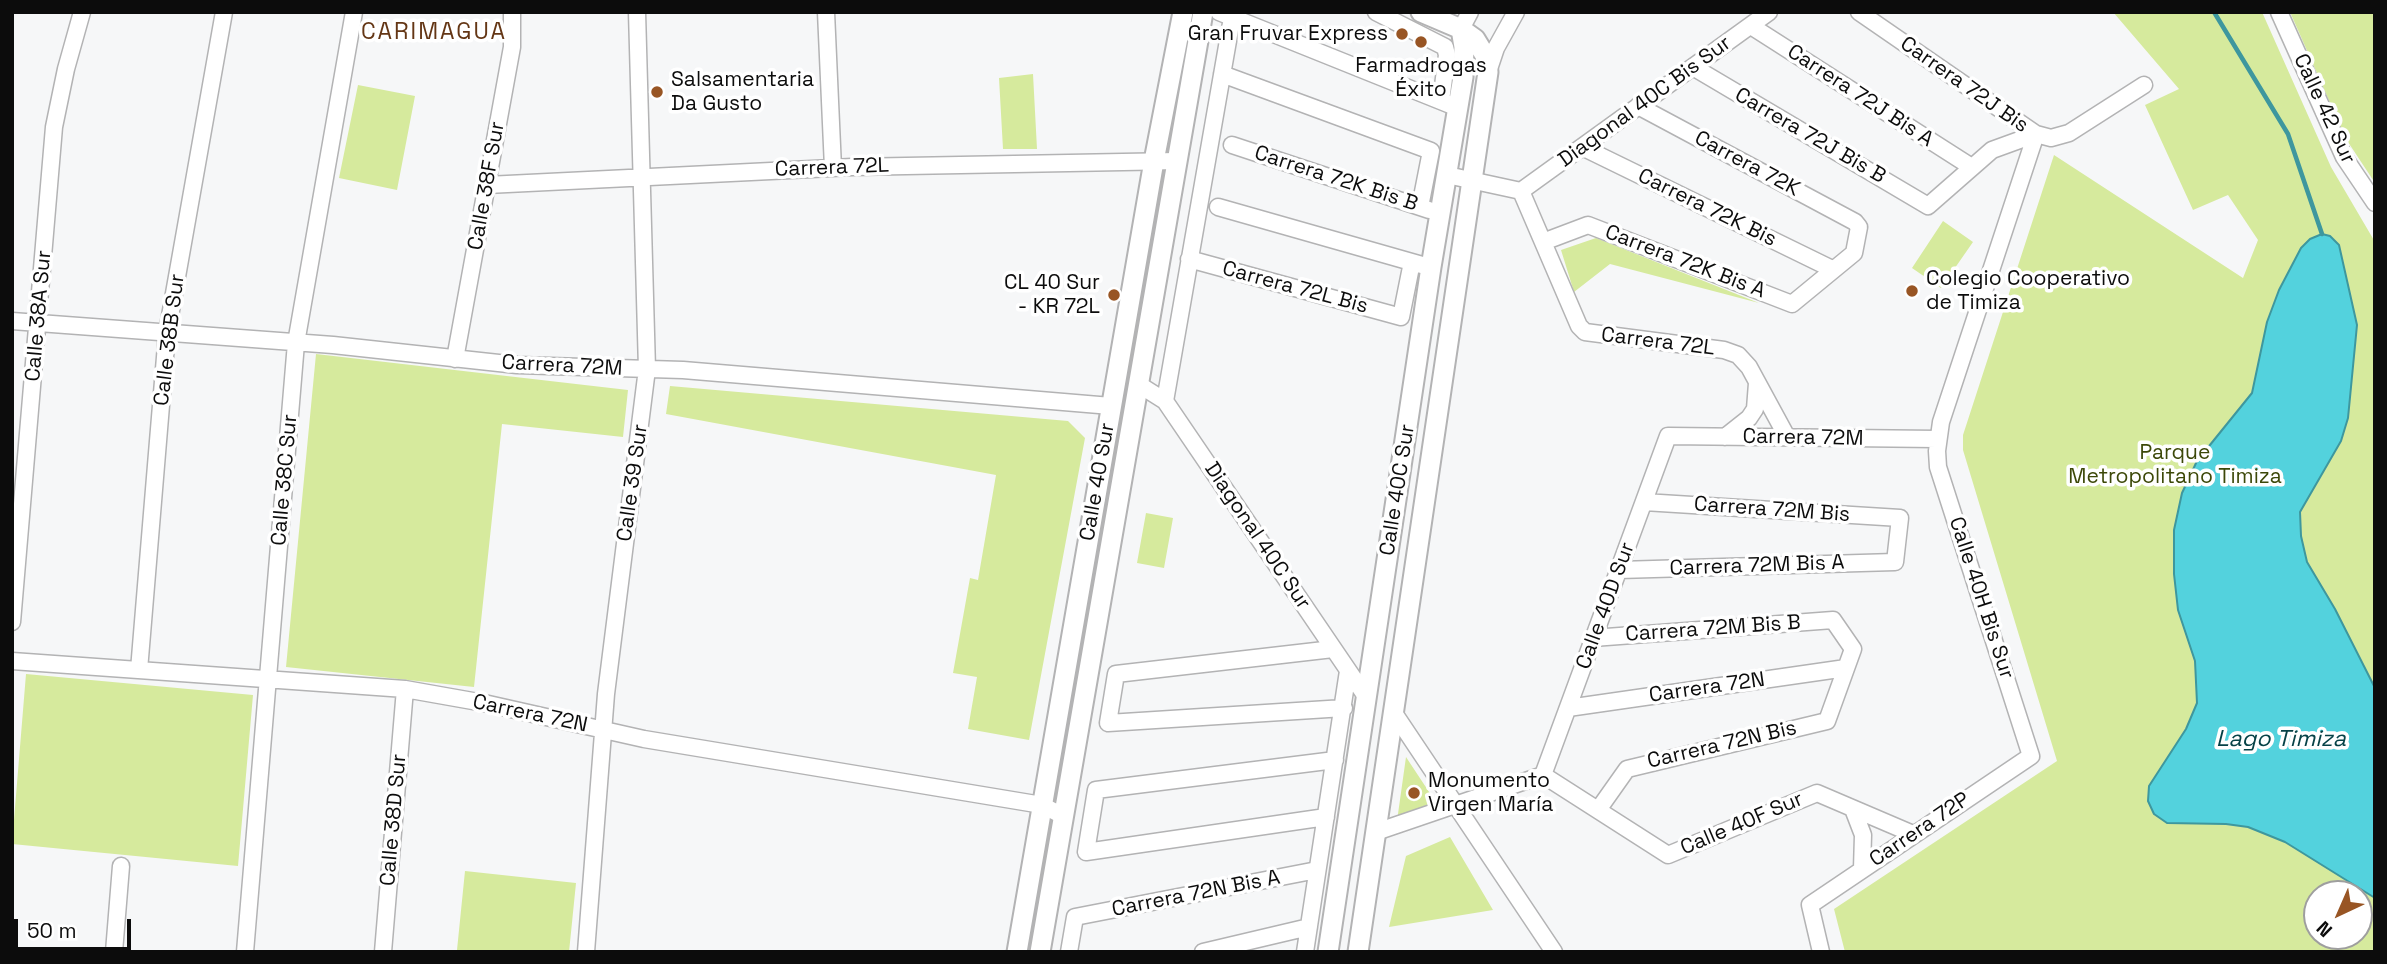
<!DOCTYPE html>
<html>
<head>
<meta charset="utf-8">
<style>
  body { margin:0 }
  #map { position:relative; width:2387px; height:964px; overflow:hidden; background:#f6f7f8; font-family:"Space Grotesk",sans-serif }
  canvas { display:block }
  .frame { position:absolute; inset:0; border:14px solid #0c0c0c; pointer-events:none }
  .north { position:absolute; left:2303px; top:880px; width:70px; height:70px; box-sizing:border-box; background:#fff; border:2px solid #9e9e9e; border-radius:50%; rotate:224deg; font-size:19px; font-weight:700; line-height:28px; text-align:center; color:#0c0c0c }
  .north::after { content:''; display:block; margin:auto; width:24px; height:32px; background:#985524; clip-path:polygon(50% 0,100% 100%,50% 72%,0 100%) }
  .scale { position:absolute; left:14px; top:919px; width:117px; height:32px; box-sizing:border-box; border:4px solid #0c0c0c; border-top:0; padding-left:9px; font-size:21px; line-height:24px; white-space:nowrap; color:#0c0c0c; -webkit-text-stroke:5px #fff; paint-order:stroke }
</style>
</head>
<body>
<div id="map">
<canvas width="2387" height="964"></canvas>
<div class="frame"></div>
<div class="north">N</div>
<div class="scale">50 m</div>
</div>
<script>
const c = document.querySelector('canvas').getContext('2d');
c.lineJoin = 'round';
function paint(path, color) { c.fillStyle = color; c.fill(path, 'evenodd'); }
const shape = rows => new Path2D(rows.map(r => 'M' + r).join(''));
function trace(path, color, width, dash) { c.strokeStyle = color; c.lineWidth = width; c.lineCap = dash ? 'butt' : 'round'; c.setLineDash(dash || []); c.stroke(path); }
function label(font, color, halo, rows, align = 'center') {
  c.font = font + ' "Space Grotesk",sans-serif'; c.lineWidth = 7; c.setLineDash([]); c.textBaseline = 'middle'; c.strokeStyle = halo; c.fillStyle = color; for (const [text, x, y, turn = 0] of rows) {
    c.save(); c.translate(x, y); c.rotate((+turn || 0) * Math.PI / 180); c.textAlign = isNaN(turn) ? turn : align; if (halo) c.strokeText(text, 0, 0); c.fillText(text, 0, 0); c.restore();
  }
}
const green = shape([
  [2113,12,2262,12,2331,167,2375,242,2375,952,1845,952,1834,909,2057,761,1963,450,1963,435,2054,155,2243,278,2258,240,2228,195,2193,210,2145,105,2179,89],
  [2317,894,2359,894,2359,936,2317,936],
  [2290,12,2375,12,2375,183,2346,139],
  [1033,74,1037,149,1003,149,999,78],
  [358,85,415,96,397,190,339,178],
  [1943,221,1973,242,1941,288,1912,268],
  [1596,238,1759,303,1610,264,1574,292,1561,250],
  [316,354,628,390,623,437,502,424,474,687,286,667],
  [670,386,1068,421,1085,438,1029,740,968,729,977,677,953,673,970,578,978,580,996,475,666,414],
  [1146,513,1173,518,1164,568,1137,563],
  [26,674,253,695,238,866,12,844],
  [1406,757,1437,804,1397,821],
  [1450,837,1493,910,1389,927,1406,856],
  [465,871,576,883,569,952,457,950]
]);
const water = shape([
  [2322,234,2330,236,2339,245,2357,325,2348,418,2341,441,2300,512,2301,536,2307,562,2335,609,2375,688,2375,898,2285,842,2248,827,2226,824,2167,823,2154,814,2148,801,2149,786,2186,729,2197,703,2195,661,2178,610,2174,574,2174,530,2182,493,2197,461,2252,393,2267,322,2279,290,2301,248,2310,239,2322,234]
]);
const stream = shape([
  [2214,12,2288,134,2322,234]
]);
const minor = shape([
  [826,12,833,168],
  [1219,12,1458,108],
  [1376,12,1445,47,1447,55,1441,101],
  [1859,12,2036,134,2051,138,2069,133,2144,85],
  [2279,12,2344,157,2375,203],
  [1751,26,1970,166],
  [1461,29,1470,12],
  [1693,67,1928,206,1992,150,2036,134],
  [1488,72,1496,48,1516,12],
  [1222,74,1431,151,1420,207],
  [1232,145,1429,210],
  [1582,147,1832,269],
  [1447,175,1521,191],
  [487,185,852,167,1177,161],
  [1521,191,1579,326,1585,332,1724,350,1738,355,1749,367,1787,437],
  [1521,191,1769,12],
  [1218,207,1422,265],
  [1543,242,1588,225,1792,304,1854,253,1859,227,1855,222,1638,106],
  [1189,259,1401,317,1412,262],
  [12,321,333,345,517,365,683,370,1111,406],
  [455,359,512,47,512,12],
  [1138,384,1165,401,1367,698],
  [1165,401,1233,12],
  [1725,437,1749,418,1755,409,1757,383],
  [1619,570,1895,562,1900,518,1644,502],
  [12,622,54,127,66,69,82,12],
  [1593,638,1833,620,1853,649,1827,721,1627,769,1598,810],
  [1333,649,1116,674,1108,723,1344,708],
  [12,661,405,689,484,703,644,739,1042,805,1063,816],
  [139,670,167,333,224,12],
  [1568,708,1846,668],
  [1394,713,1554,952],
  [1543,775,1668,436,1937,439],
  [1543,775,1668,855,1817,793,1913,834],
  [1853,809,1863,835,1862,869],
  [1326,817,1086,852,1096,790,1335,760],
  [1376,832,1543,775],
  [114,952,121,866],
  [245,952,296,343,354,12],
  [383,952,405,689],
  [586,952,606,694,647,369,637,12],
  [1069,952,1075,917,1317,870],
  [1203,952,1309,927],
  [1305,952,1348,671],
  [1821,952,1810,905,2031,756,1938,467,1937,451,1941,422,2036,134]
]);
const tertiary = shape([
  [1017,952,1154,161,1183,12],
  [1040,952,1203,12],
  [1328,952,1431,267,1463,77,1464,47,1461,29],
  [1358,952,1488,72,1486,57,1475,39,1461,29,1421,12]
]);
const markers = [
  [1402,34,7,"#985524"],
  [1421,42,7,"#985524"],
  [657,92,7,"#985524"],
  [1912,291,7,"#985524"],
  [1114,295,7,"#985524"],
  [1414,793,7,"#985524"]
];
const poiNames = [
  ["Gran Fruvar Express",1388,34,"right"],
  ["Farmadrogas",1421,66,"center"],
  ["Éxito",1421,90,"center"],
  ["Salsamentaria",671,80],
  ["Da Gusto",671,104],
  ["Colegio Cooperativo",1926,279],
  ["de Timiza",1926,303],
  ["CL 40 Sur",1100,283,"right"],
  ["- KR 72L",1100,307,"right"],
  ["Monumento",1428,781],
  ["Virgen María",1428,805]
];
const streetNames = [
  ["Carrera 72J Bis",1964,85,35],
  ["Carrera 72J Bis A",1860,96,33],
  ["Diagonal 40C Bis Sur",1645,102,-36],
  ["Calle 42 Sur",2324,109,65],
  ["Carrera 72J Bis B",1810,136,30],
  ["Carrera 72K",1747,164,28],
  ["Carrera 72L",832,168,-2],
  ["Carrera 72K Bis B",1336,179,18],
  ["Calle 38F Sur",487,186,-80],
  ["Carrera 72K Bis",1707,208,26],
  ["Carrera 72K Bis A",1685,262,21],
  ["Carrera 72L Bis",1295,288,15],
  ["Calle 38A Sur",39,316,-85],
  ["Calle 38B Sur",170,340,-83],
  ["Carrera 72L",1658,342,7],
  ["Carrera 72M",562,366,3],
  ["Carrera 72M",1803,438,1],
  ["Calle 38C Sur",285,480,-85],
  ["Calle 40 Sur",1098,482,-80],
  ["Calle 39 Sur",633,483,-82],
  ["Calle 40C Sur",1398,490,-81],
  ["Carrera 72M Bis",1772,510,4],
  ["Diagonal 40C Sur",1257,536,56],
  ["Carrera 72M Bis A",1757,566,-2],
  ["Calle 40H Bis Sur",1981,598,72],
  ["Calle 40D Sur",1606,606,-70],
  ["Carrera 72M Bis B",1713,629,-4],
  ["Carrera 72N",1707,688,-8],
  ["Carrera 72N",530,714,12],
  ["Carrera 72N Bis",1722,745,-13],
  ["Calle 38D Sur",394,820,-85],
  ["Calle 40F Sur",1742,824,-23],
  ["Carrera 72P",1920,830,-34],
  ["Carrera 72N Bis A",1196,894,-11]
];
const parkNames = [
  ["Parque",2175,453],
  ["Metropolitano Timiza",2175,477]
];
const neighbourhoodNames = [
  ["CARIMAGUA",434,33]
];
const waterNames = [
  ["Lago Timiza",2281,740]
];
paint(green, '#d6ea9d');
paint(water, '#53d2dd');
trace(water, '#3e979e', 2);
trace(stream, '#3e979e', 4.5);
trace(minor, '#b3b3b4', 19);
trace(tertiary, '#b3b3b4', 23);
trace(minor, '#fff', 16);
trace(tertiary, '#fff', 19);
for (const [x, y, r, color] of markers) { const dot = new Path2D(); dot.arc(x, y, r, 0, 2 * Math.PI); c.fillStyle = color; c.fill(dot); trace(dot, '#fff', 2.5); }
label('21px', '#0c0c0c', '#fff', poiNames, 'left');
label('21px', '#0c0c0c', '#fff', streetNames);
label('21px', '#3c4808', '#fff', parkNames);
c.letterSpacing = '2px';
label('23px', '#643615', '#fff', neighbourhoodNames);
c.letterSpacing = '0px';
label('italic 23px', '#064247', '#fff', waterNames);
</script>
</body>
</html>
